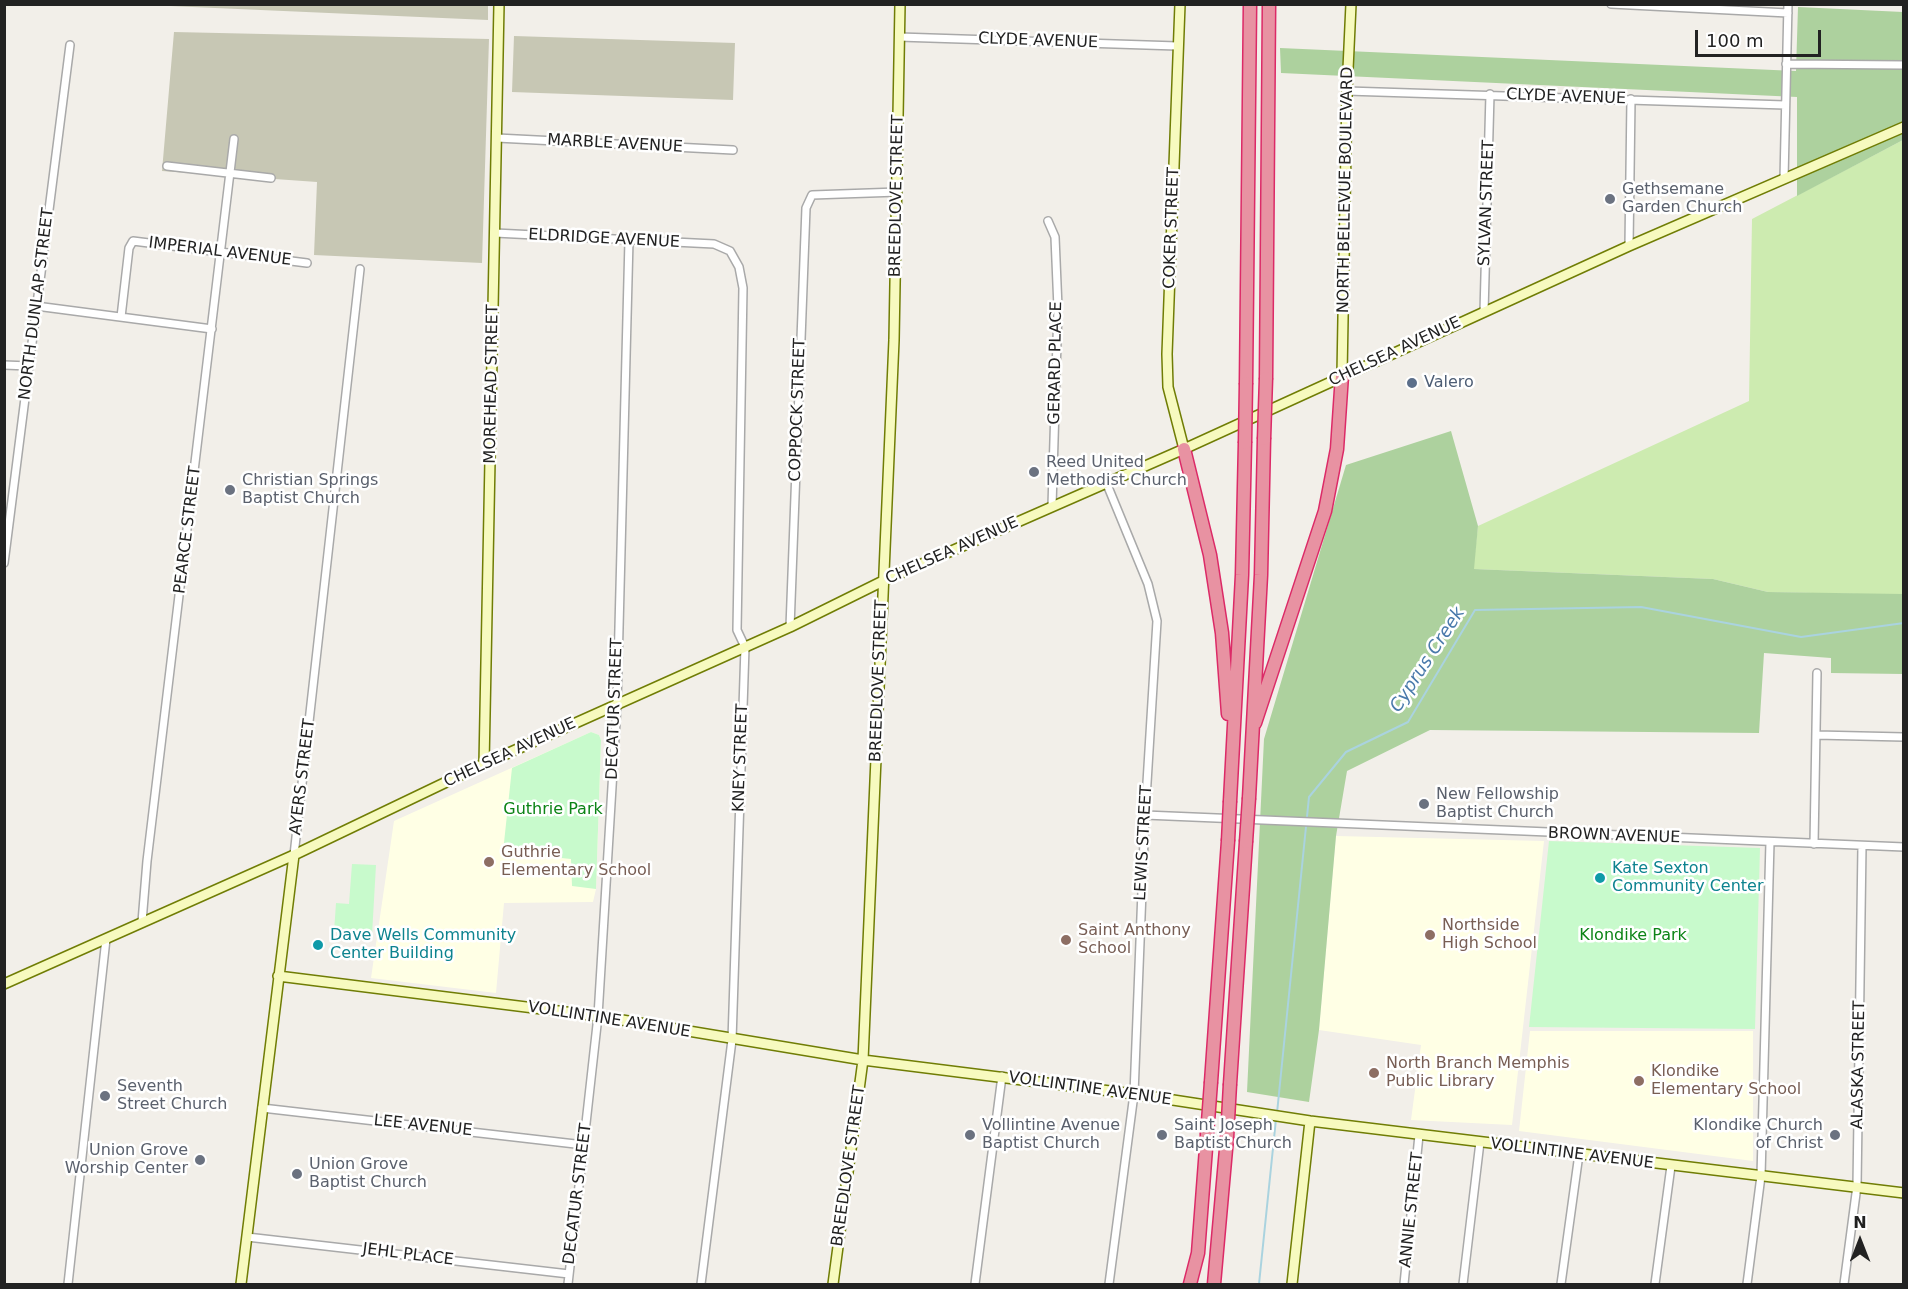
<!DOCTYPE html>
<html>
<head>
<meta charset="utf-8">
<style>
  body { margin:0 }
  #map { position:relative; width:1908px; height:1289px; overflow:hidden; background:#f2efe9; font-family:"DejaVu Sans",sans-serif }
  canvas { display:block }
  .frame { position:absolute; inset:0; border:6px solid #222; pointer-events:none }
  .north { position:absolute; left:1830px; top:1211px; width:60px; height:60px; -webkit-text-stroke:4px #fff; paint-order:stroke; rotate:0deg; font-size:16px; font-weight:700; line-height:24px; text-align:center; color:#222 }
  .north::after { content:''; display:block; margin:auto; width:21px; height:27px; background:#222; clip-path:polygon(50% 0,100% 100%,50% 72%,0 100%) }
  .scale { position:absolute; left:1695px; top:30px; width:126px; height:27px; box-sizing:border-box; border:3px solid #222; border-top:0; padding-left:8px; font-size:18px; line-height:21px; white-space:nowrap; color:#222; -webkit-text-stroke:4px #fff; paint-order:stroke }
</style>
</head>
<body>
<div id="map">
<canvas width="1908" height="1289"></canvas>
<div class="frame"></div>
<div class="north">N</div>
<div class="scale">100 m</div>
</div>
<script>
const c = document.querySelector('canvas').getContext('2d');
c.lineJoin = 'round';
function paint(path, color) { c.fillStyle = color; c.fill(path, 'evenodd'); }
const shape = rows => new Path2D(rows.map(r => 'M' + r).join(''));
function trace(path, color, width, dash) { c.strokeStyle = color; c.lineWidth = width; c.lineCap = dash ? 'butt' : 'round'; c.setLineDash(dash || []); c.stroke(path); }
function label(font, color, halo, rows, align = 'center') {
  c.font = font + ' "DejaVu Sans",sans-serif'; c.lineWidth = 5; c.setLineDash([]); c.textBaseline = 'middle'; c.strokeStyle = halo; c.fillStyle = color; for (const [text, x, y, turn = 0] of rows) {
    c.save(); c.translate(x, y); c.rotate((+turn || 0) * Math.PI / 180); c.textAlign = isNaN(turn) ? turn : align; if (halo) c.strokeText(text, 0, 0); c.fillText(text, 0, 0); c.restore();
  }
}
const education = shape([
  [591,732,599,735,601,740,596,889,593,902,504,903,496,993,371,978,394,821],
  [1336,836,1544,841,1512,1125,1411,1120,1421,1045,1319,1030],
  [1530,1031,1753,1031,1753,1161,1519,1131]
]);
const construction = shape([
  [488,4,488,20,147,5,147,4],
  [174,32,489,39,482,263,314,255,317,182,162,171],
  [514,36,735,43,733,100,512,92]
]);
const grass = shape([
  [1903,140,1903,595,1768,592,1713,579,1473,569,1478,526,1749,401,1752,219]
]);
const forest = shape([
  [1798,7,1903,12,1903,140,1797,196,1797,97,1281,73,1280,48,1796,71],
  [1451,431,1478,526,1474,569,1713,579,1768,592,1903,594,1903,674,1831,673,1831,658,1764,653,1759,733,1430,730,1347,771,1336,836,1319,1030,1309,1102,1247,1092,1264,739,1346,465]
]);
const park = shape([
  [591,732,599,735,601,740,596,889,572,886,571,859,503,852,512,768],
  [1549,841,1760,848,1755,1029,1529,1027],
  [352,864,376,865,372,935,334,932,336,903,349,904]
]);
const stream = shape([
  [1277,1113,1309,797,1346,752,1408,722,1475,610,1641,607,1801,637,1904,623],
  [1259,1284,1276,1119]
]);
const street = shape([
  [1611,4,1788,13],
  [899,37,1177,46],
  [1786,64,1904,65],
  [1347,91,1785,105],
  [497,138,733,150],
  [167,166,271,178],
  [1784,179,1788,4],
  [1048,221,1055,237,1058,308,1052,506],
  [495,233,714,244,730,251,739,267,743,288,737,630,745,647,732,1040,701,1284],
  [1629,246,1631,99],
  [36,306,212,329],
  [1484,312,1490,94],
  [121,317,129,248,133,241,307,263],
  [4,365,29,366],
  [1106,482,1148,584,1157,621,1145,815,1134,1094,1109,1284],
  [4,563,70,45],
  [790,627,806,208,812,195,898,192],
  [1816,735,1904,737],
  [1145,815,1904,847],
  [1814,844,1817,673],
  [294,855,360,269],
  [142,922,147,861,234,139],
  [262,1108,584,1145],
  [247,1237,569,1274],
  [68,1284,106,939],
  [568,1284,598,1016,617,705,629,240],
  [975,1284,1002,1076],
  [1404,1284,1419,1135],
  [1463,1284,1480,1142],
  [1561,1284,1579,1154],
  [1655,1284,1671,1166],
  [1747,1284,1761,1176,1770,842],
  [1844,1284,1857,1186,1862,846]
]);
const secondary = shape([
  [1180,4,1167,354,1168,387,1184,449],
  [1342,375,1347,91,1351,4],
  [484,764,499,4],
  [278,976,598,1016,863,1060,1134,1094,1310,1121,1904,1193],
  [4,984,294,855,484,764,790,627,883,581,1184,449,1629,246,1904,127],
  [241,1284,294,855],
  [833,1284,863,1060,894,340,900,4],
  [1292,1284,1310,1121]
]);
const highway = shape([
  [1266,378,1269,4],
  [1246,383,1250,4],
  [1184,449,1210,555,1222,633,1228,714],
  [1255,723,1325,511,1337,449,1342,375],
  [1249,798,1261,575,1264,439],
  [1230,801,1242,575,1245,443],
  [1211,1082,1228,841],
  [1230,1084,1246,842],
  [1190,1284,1198,1253,1207,1135],
  [1214,1284,1227,1138]
]);
const highwayBridge = shape([
  [1264,439,1266,378],
  [1245,443,1246,383],
  [1228,841,1230,801],
  [1246,842,1249,798],
  [1207,1135,1211,1082],
  [1227,1138,1230,1084]
]);
const markers = [
  [1610,199,6,"#6b7280"],
  [1412,383,6,"#5c6f8a"],
  [1034,472,6,"#6b7280"],
  [230,490,6,"#6b7280"],
  [1424,804,6,"#6b7280"],
  [489,862,6,"#8d6e63"],
  [1600,878,6,"#0f9aa8"],
  [1430,935,6,"#8d6e63"],
  [1066,940,6,"#8d6e63"],
  [318,945,6,"#0f9aa8"],
  [1374,1073,6,"#8d6e63"],
  [1639,1081,6,"#8d6e63"],
  [105,1096,6,"#6b7280"],
  [970,1135,6,"#6b7280"],
  [1162,1135,6,"#6b7280"],
  [1835,1135,6,"#6b7280"],
  [200,1160,6,"#6b7280"],
  [297,1174,6,"#6b7280"]
];
const streetNames = [
  ["CLYDE AVENUE",1038,41,2],
  ["CLYDE AVENUE",1566,97,2],
  ["MARBLE AVENUE",615,144,3],
  ["NORTH BELLEVUE BOULEVARD",1346,190,-89],
  ["BREEDLOVE STREET",897,196,-89],
  ["SYLVAN STREET",1487,203,-88],
  ["COKER STREET",1172,228,-88],
  ["ELDRIDGE AVENUE",604,239,3],
  ["IMPERIAL AVENUE",220,252,7],
  ["NORTH DUNLAP STREET",37,304,-83],
  ["CHELSEA AVENUE",1395,352,-25],
  ["GERARD PLACE",1056,363,-89],
  ["MOREHEAD STREET",492,384,-89],
  ["COPPOCK STREET",798,410,-88],
  ["PEARCE STREET",188,530,-83],
  ["CHELSEA AVENUE",952,551,-24],
  ["BREEDLOVE STREET",879,681,-88],
  ["DECATUR STREET",615,709,-88],
  ["CHELSEA AVENUE",510,753,-25],
  ["KNEY STREET",741,758,-88],
  ["AYERS STREET",303,777,-83],
  ["BROWN AVENUE",1614,836,2],
  ["LEWIS STREET",1144,843,-87],
  ["VOLLINTINE AVENUE",609,1020,9],
  ["ALASKA STREET",1859,1065,-89],
  ["VOLLINTINE AVENUE",1090,1089,8],
  ["LEE AVENUE",423,1126,6],
  ["VOLLINTINE AVENUE",1572,1154,7],
  ["BREEDLOVE STREET",849,1166,-82],
  ["DECATUR STREET",578,1194,-83],
  ["ANNIE STREET",1412,1210,-84],
  ["JEHL PLACE",408,1255,7]
];
const worshipNames = [
  ["Gethsemane",1622,190],
  ["Garden Church",1622,208],
  ["Reed United",1046,463],
  ["Methodist Church",1046,481],
  ["Christian Springs",242,481],
  ["Baptist Church",242,499],
  ["New Fellowship",1436,795],
  ["Baptist Church",1436,813],
  ["Seventh",117,1087],
  ["Street Church",117,1105],
  ["Vollintine Avenue",982,1126],
  ["Baptist Church",982,1144],
  ["Saint Joseph",1174,1126],
  ["Baptist Church",1174,1144],
  ["Klondike Church",1823,1126,"right"],
  ["of Christ",1823,1144,"right"],
  ["Union Grove",188,1151,"right"],
  ["Worship Center",188,1169,"right"],
  ["Union Grove",309,1165],
  ["Baptist Church",309,1183]
];
const serviceNames = [
  ["Valero",1424,383]
];
const parkNames = [
  ["Guthrie Park",553,810],
  ["Klondike Park",1633,936]
];
const educationNames = [
  ["Guthrie",501,853],
  ["Elementary School",501,871],
  ["Northside",1442,926],
  ["High School",1442,944],
  ["Saint Anthony",1078,931],
  ["School",1078,949],
  ["North Branch Memphis",1386,1064],
  ["Public Library",1386,1082],
  ["Klondike",1651,1072],
  ["Elementary School",1651,1090]
];
const cultureNames = [
  ["Kate Sexton",1612,869],
  ["Community Center",1612,887],
  ["Dave Wells Community",330,936],
  ["Center Building",330,954]
];
const waterNames = [
  ["Cyprus Creek",1428,660,-57]
];
paint(education, '#ffffe5');
paint(construction, '#c7c7b4');
paint(grass, '#cdebb0');
paint(forest, '#add19e');
paint(park, '#c8facc');
trace(stream, '#aad3df', 2);
trace(street, '#a9a9a9', 10);
trace(secondary, '#707d05', 12);
trace(highway, '#dc2a67', 15);
trace(street, '#fff', 7);
trace(secondary, '#f7fabf', 9);
trace(highway, '#e892a2', 12);
trace(highwayBridge, '#dc2a67', 15, []);
trace(highwayBridge, '#e892a2', 12);
for (const [x, y, r, color] of markers) { const dot = new Path2D(); dot.arc(x, y, r, 0, 2 * Math.PI); c.fillStyle = color; c.fill(dot); trace(dot, '#fff', 2); }
label('16px', '#222', '#fff', streetNames);
label('16px', '#5b616d', '#fff', worshipNames, 'left');
label('16px', '#4e5e75', '#fff', serviceNames, 'left');
label('16px', '#0c8416', '#fff', parkNames);
label('16px', '#785e54', '#fff', educationNames, 'left');
label('16px', '#0d838f', '#fff', cultureNames, 'left');
label('italic 18px', '#4a7aab', '#fff', waterNames);
</script>
</body>
</html>
